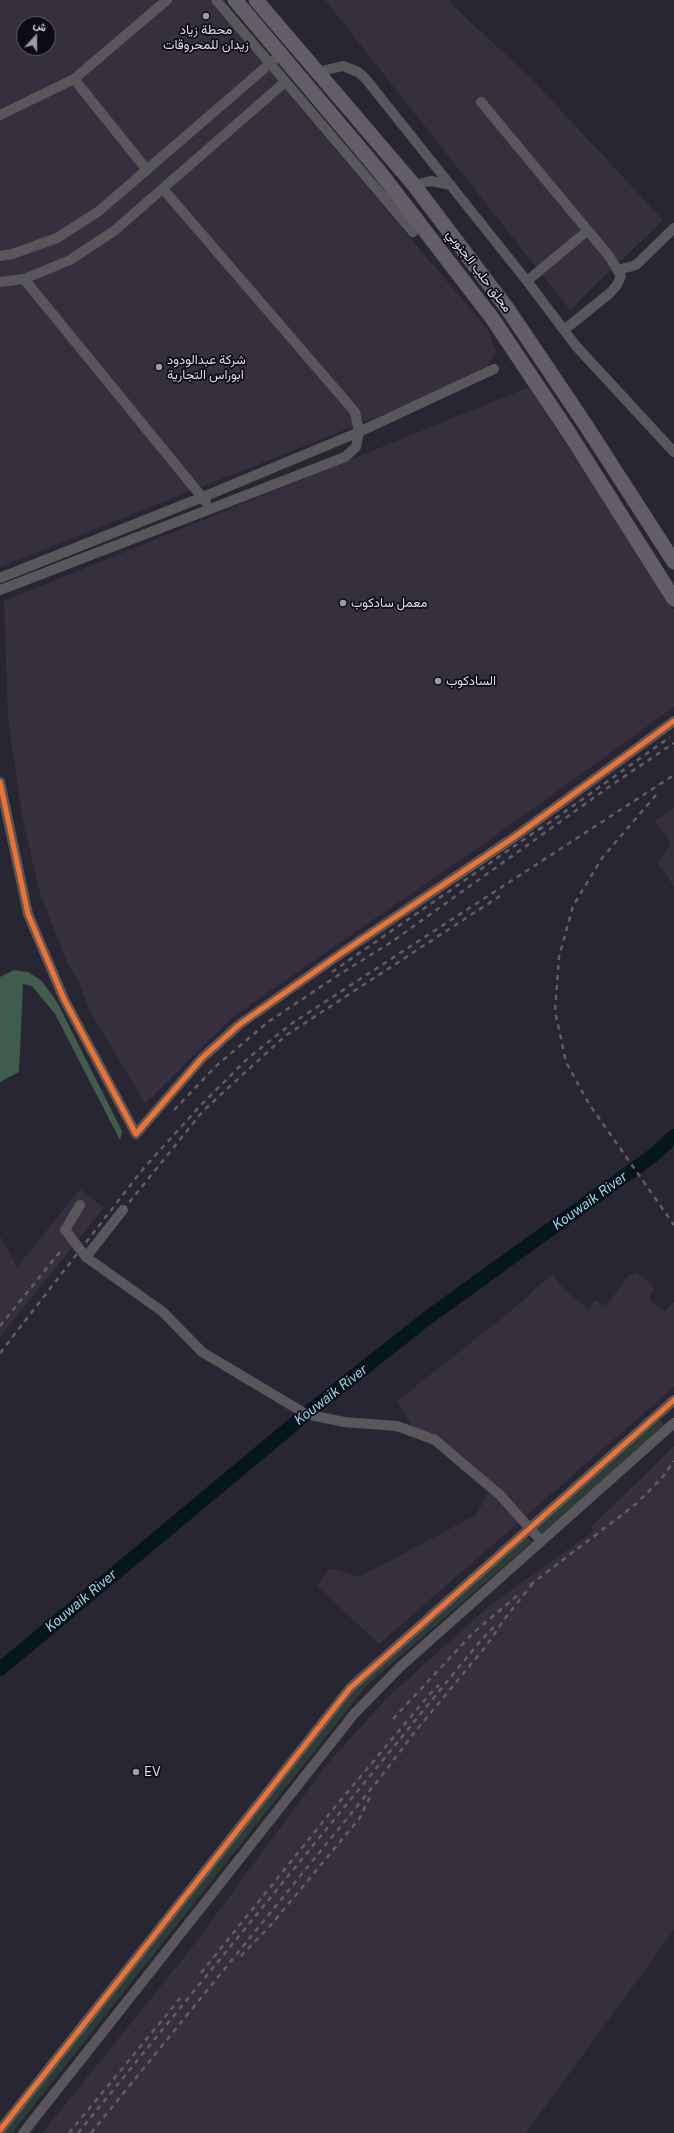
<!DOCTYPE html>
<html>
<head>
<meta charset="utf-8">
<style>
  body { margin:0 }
  #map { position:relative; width:674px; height:2133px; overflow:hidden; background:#272632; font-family:"Public Sans",Vazirmatn,sans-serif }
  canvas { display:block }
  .north { position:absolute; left:16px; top:16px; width:40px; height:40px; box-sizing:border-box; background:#0d0c16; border:1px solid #605f6b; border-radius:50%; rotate:21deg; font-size:11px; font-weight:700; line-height:16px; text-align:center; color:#dcdbea }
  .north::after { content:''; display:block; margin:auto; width:14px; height:18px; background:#9d9caa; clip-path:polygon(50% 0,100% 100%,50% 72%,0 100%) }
</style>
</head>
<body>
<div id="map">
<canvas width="674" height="2133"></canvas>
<div class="north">ش</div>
</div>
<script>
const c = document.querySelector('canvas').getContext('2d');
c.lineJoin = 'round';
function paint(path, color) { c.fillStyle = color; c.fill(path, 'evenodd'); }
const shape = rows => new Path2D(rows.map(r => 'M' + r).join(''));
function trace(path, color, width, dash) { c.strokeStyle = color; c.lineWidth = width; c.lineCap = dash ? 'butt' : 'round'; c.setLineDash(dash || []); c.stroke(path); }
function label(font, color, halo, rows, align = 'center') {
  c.font = font + ' "Public Sans",Vazirmatn,sans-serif'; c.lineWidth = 3.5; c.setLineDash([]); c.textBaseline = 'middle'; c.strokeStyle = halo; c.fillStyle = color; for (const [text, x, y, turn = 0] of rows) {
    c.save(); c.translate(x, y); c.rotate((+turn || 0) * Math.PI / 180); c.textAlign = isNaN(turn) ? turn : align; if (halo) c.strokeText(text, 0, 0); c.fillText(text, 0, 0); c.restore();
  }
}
const industrial = shape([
  [0,0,209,0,489,331,496,352,487,366,473,379,0,567],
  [24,24,48,24,48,48,24,48],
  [325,0,452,0,450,3,530,77,663,220,570,310],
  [529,387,674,610,674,707,502,831,234,1016,145,1104,89,1010,80,984,68,965,40,894,22,815,8,718,4,601],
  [674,807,674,886,658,864,671,843,655,821],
  [80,1189,104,1208,0,1337,0,1236,17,1267],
  [565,1263,553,1275,562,1287,588,1309,596,1300,606,1306,629,1275,636,1272,652,1285,653,1289,649,1299,665,1312,674,1302,674,1387,379,1644,317,1586,330,1568,359,1577,476,1515,488,1493,434,1446,419,1438,397,1401,507,1314],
  [674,1446,674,1930,526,2133,42,2133,190,1950,327,1764,388,1697,489,1606,594,1531,591,1527]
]);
const green = shape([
  [660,1420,665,1426,540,1535,535,1529],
  [527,1537,532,1542,367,1685,12,2133,3,2133,345,1700,362,1681]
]);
const forest = shape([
  [14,970,28,972,42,981,57,1002,122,1131,120,1140,55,1014,32,986,23,984,19,1072,0,1082,0,977]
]);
const river = shape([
  [0,1669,306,1414,430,1316,655,1154,674,1136]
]);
const minor = shape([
  [216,0,413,232],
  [317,72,343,66,358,72,365,78,527,281,576,346,674,452],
  [74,79,147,170],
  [481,102,609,256,621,276,617,285,610,293,564,330],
  [0,115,74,79,167,0],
  [414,185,431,181,451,185],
  [0,256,12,254,57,238,99,211,281,54],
  [618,270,636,265,674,228],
  [24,279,206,502],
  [527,281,587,231],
  [0,282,24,279,70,260,114,231,285,82],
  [0,578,203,497,359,432,494,369],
  [0,590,345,457,356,447,359,432,355,412,163,189],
  [0,782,28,914,64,999,136,1134,202,1058,240,1024,343,952,513,838,674,721],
  [80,1205,65,1230,86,1257,163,1312,202,1352,306,1414,344,1422,397,1426,435,1440,500,1495,541,1541],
  [86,1257,123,1210],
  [0,2130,350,1688,674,1400],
  [23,2133,354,1714,400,1667,674,1423]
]);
const highway = shape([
  [235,0,379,171,492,318,569,433,674,599],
  [256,0,414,185,507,308,585,424,674,562]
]);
const rail = shape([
  [656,795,602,858,573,906,559,957,555,1011,566,1062,589,1104,674,1225],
  [539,830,670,737],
  [332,972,542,827],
  [174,1110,216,1066,268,1022,340,974,390,943,616,782,674,743],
  [123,1210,203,1111,285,1036,503,894],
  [0,1326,63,1248],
  [0,1353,143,1169,199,1107,247,1059,291,1024,674,775],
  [530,1585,636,1504,661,1479,674,1461],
  [393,1719,473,1633,518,1595],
  [241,1956,270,1926,359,1819,372,1793],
  [201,1973,330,1813,429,1695,439,1685],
  [69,2133,182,1996],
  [78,2133,481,1640,494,1627],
  [91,2133,380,1778,414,1733,486,1646,506,1617,534,1582]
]);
const cycleway = shape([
  [0,782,28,914,64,999,136,1134,202,1058,240,1024,343,952,513,838,674,721],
  [0,2130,350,1688,674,1400]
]);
const markers = [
  [206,16,4,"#9d9caa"],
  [159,367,4,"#9d9caa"],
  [343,603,4,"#9d9caa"],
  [438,681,4,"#9d9caa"],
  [136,1772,4,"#9d9caa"]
];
const poiNames = [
  ["محطة زياد",206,30,"center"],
  ["زيدان للمحروقات",206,45,"center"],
  ["شركة عبدالودود",167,360],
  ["ابوراس التجارية",167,375],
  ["معمل سادكوب",351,603],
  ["السادكوب",446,681],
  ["EV",144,1772]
];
const streetNames = [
  ["محلق حلب الجنوبي",479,271,53]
];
const waterNames = [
  ["Kouwaik River",590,1201,-36],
  ["Kouwaik River",331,1395,-38],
  ["Kouwaik River",81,1601,-40]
];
paint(industrial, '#362f3d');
paint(green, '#2d3d35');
paint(forest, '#3f5c4d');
trace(river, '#04171c', 14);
trace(minor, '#5a575c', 10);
trace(highway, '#625d66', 15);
trace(rail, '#615e66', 2.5, [5, 5]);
trace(cycleway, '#ef722f', 5);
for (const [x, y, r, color] of markers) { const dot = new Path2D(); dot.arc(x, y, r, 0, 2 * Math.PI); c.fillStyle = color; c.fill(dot); trace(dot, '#0d0c16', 1.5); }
label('13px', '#dcdbea', '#0d0c16', poiNames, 'left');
label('13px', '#dcdbea', '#0d0c16', streetNames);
label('italic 14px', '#8ddaec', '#0d0c16', waterNames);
</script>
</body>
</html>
